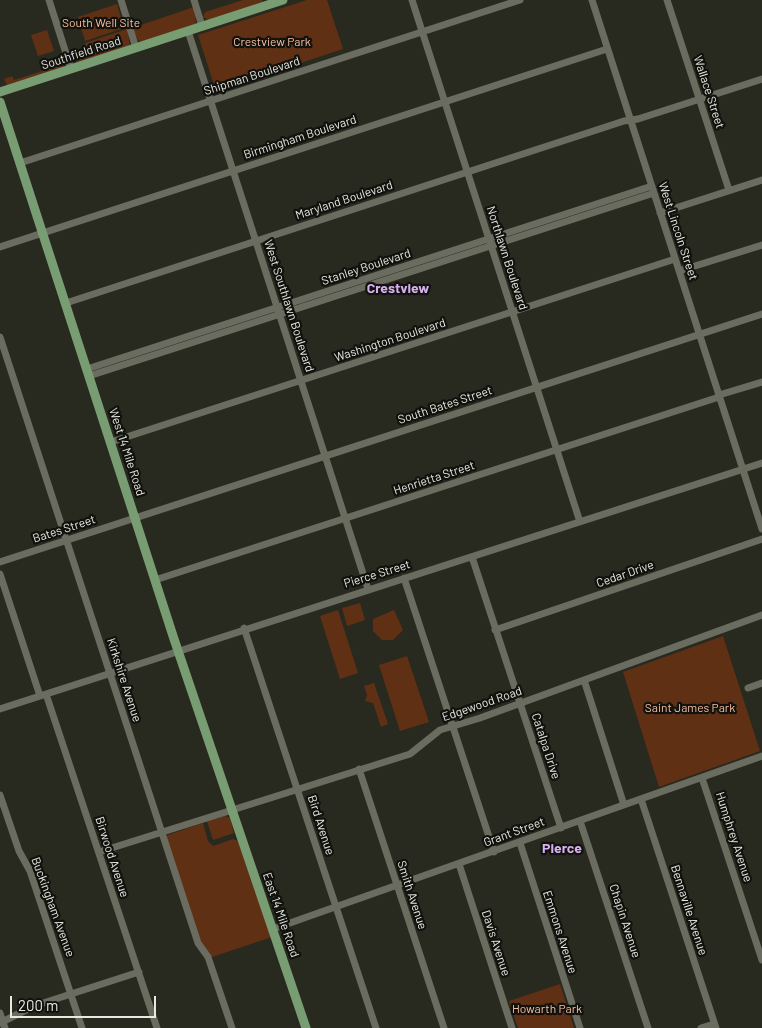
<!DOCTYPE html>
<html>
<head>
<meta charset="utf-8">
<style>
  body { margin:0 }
  #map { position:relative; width:762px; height:1028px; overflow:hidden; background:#28291f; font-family:Barlow,sans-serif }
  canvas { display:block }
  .scale { position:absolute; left:10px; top:996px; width:146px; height:22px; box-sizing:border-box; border:2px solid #e8e9e2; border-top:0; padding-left:6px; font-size:15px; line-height:18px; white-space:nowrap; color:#e8e9e2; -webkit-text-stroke:4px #11110d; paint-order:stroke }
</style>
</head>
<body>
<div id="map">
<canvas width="762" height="1028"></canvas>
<div class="scale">200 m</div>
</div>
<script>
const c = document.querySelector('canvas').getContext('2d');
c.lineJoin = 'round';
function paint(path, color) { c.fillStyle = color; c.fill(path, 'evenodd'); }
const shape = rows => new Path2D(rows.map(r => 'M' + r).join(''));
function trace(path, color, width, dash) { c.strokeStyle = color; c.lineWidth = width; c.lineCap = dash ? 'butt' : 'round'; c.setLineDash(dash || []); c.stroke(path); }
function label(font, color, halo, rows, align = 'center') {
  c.font = font + ' Barlow,sans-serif'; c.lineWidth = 4.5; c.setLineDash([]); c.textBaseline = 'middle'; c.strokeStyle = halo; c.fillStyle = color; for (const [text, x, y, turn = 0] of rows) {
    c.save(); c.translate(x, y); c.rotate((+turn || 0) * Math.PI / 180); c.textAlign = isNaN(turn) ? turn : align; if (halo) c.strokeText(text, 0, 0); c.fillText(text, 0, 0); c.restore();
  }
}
const green = shape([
  [243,0,263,0,262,2,210,21,203,17,205,12],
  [307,0,327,0,343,49,216,91,198,35],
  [117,4,124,28,85,41,78,17],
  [194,7,196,24,141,42,138,40,132,28],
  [127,29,130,46,79,63,72,58,76,57,78,60,89,56,85,43],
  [47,30,54,51,38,56,31,35],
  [63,60,63,67,60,69,10,84,7,85,4,79,12,76,14,80,58,66,57,62],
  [360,603,365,620,347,626,342,608],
  [338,610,358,673,340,679,320,616],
  [394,610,403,630,393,640,382,640,373,631,373,619],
  [723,636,760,751,659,787,623,672],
  [407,656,429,722,400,731,379,665],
  [374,683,388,724,381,727,373,703,365,701,367,695,364,686],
  [225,816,230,818,234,833,213,840,207,821],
  [203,823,208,841,213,846,233,839,238,841,272,937,212,957,202,946,165,836],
  [560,984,574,1028,518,1028,509,1001]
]);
const minor = shape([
  [49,0,71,69],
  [121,0,136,48],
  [194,0,202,26],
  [412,0,580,522],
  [592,0,762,529],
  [667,0,729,190],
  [188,31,368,589],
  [20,163,520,0],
  [660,213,762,180],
  [0,247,607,49],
  [679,271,762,245],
  [66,303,624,121,638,119,762,79],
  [0,337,198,943,208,957,232,1028],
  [87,369,652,186],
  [89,376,654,193],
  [719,395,762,382],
  [111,442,675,259],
  [472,557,561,828],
  [0,562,762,314],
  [0,574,40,696],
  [404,578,494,852],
  [155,580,719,397],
  [244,628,376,1028],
  [495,630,762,539],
  [584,680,624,805],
  [748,688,762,683],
  [46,694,157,1028],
  [0,709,762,463],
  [359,769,444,1028],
  [702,778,762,960],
  [0,795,19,851,30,871,82,1028],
  [641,799,716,1028],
  [580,821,648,1028],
  [520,843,580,1028],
  [99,852,410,754,440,730,480,718,762,615],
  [459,864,512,1028],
  [273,929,762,756],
  [0,1013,5,1028],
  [0,1023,34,1006,139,972],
  [701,1028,714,1024]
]);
const major = shape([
  [0,92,283,0],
  [0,102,174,639,306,1028]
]);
const parkNames = [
  ["South Well Site",101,23],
  ["Crestview Park",272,42],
  ["Saint James Park",690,708],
  ["Howarth Park",547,1009]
];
const streetNames = [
  ["Southfield Road",81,53,-18],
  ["Shipman Boulevard",252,76,-18],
  ["Wallace Street",709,92,72],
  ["Birmingham Boulevard",300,137,-18],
  ["Maryland Boulevard",344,200,-18],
  ["West Lincoln Street",678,231,72],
  ["Northlawn Boulevard",507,258,72],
  ["Stanley Boulevard",366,267,-18],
  ["West Southlawn Boulevard",289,306,72],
  ["Washington Boulevard",390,340,-18],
  ["South Bates Street",445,405,-18],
  ["West 14 Mile Road",127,452,72],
  ["Henrietta Street",434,478,-18],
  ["Bates Street",64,529,-18],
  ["Pierce Street",377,574,-17],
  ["Cedar Drive",625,574,-19],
  ["Kirkshire Avenue",124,680,72],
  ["Edgewood Road",482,704,-19],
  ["Catalpa Drive",546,746,72],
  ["Bird Avenue",321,825,72],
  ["Grant Street",514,832,-20],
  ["Humphrey Avenue",734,837,72],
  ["Birwood Avenue",112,857,72],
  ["Smith Avenue",412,895,72],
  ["Buckingham Avenue",53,907,70],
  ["Bennaville Avenue",689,910,72],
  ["East 14 Mile Road",281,915,71],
  ["Chapin Avenue",625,921,72],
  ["Emmons Avenue",560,932,72],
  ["Davis Avenue",496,943,72]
];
const neighbourhoodNames = [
  ["Crestview",398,288],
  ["Pierce",562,848]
];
paint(green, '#603015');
trace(minor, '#6b6c60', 7);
trace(major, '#799d72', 9);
label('12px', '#f9bfa1', '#11110d', parkNames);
label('12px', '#e8e9e2', '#11110d', streetNames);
label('bold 14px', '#d8aff1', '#11110d', neighbourhoodNames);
</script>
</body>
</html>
